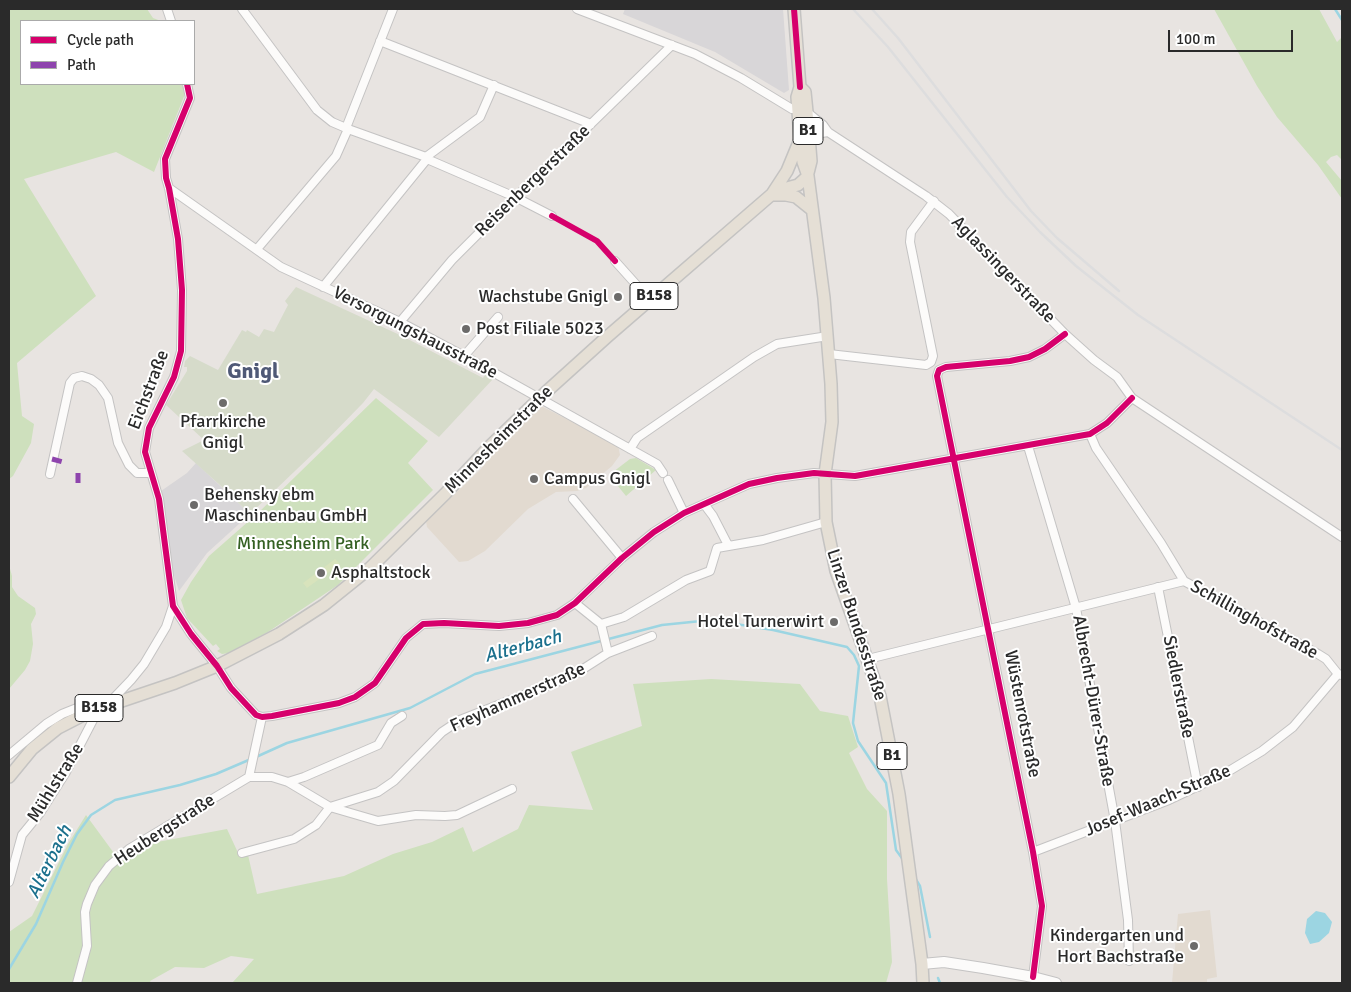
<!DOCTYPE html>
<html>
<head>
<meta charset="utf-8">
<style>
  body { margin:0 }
  #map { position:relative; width:1351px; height:992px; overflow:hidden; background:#e8e4e1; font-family:Signika,sans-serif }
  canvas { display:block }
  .frame { position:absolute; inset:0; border:10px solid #2a2a2a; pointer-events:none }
  .legend { position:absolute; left:20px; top:20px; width:175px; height:65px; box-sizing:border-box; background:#fff; border:1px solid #aaa; margin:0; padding:6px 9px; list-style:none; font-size:15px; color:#2a2a2a }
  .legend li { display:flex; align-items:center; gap:10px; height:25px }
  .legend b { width:25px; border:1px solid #aaa }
  .scale { position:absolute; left:1168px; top:30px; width:125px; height:22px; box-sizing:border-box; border:2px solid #2a2a2a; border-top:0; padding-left:6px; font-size:15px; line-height:18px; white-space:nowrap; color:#2a2a2a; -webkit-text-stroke:4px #fff; paint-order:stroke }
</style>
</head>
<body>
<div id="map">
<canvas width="1351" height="992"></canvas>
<div class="frame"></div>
<ul class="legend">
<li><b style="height:6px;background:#d6006c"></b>Cycle path</li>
<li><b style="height:6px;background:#8e44ad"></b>Path</li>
</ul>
<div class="scale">100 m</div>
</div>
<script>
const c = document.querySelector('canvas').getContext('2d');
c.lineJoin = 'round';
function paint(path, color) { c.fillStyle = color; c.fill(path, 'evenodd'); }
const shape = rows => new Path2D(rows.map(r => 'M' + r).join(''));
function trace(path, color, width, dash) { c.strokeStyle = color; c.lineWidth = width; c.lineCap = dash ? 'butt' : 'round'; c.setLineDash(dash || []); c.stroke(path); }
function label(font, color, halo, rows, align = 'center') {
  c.font = font + ' Signika,sans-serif'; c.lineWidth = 4; c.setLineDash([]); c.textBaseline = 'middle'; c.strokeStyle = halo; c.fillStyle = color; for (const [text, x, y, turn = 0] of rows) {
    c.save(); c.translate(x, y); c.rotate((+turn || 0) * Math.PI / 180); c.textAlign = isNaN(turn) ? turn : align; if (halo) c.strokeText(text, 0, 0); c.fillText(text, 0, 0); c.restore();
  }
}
const industrial = shape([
  [625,9,783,9,789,90,784,93,715,52,623,14],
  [196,463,250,514,207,553,179,591,172,569,161,491,187,473]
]);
const education = shape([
  [541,406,618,445,620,455,612,466,586,488,577,491,556,492,528,509,485,551,468,561,459,562,427,527,426,521,481,469,487,460],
  [1210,910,1217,977,1207,979,1207,983,1172,983,1178,914]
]);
const green = shape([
  [9,9,147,9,153,18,161,21,21,21,21,84,182,84,185,94,154,172,116,152,24,179,96,296,17,363,22,416,34,424,31,443,13,476,9,479],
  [1214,9,1319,9,1337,42,1342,37,1342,160,1337,155,1331,157,1326,162,1342,181,1342,199,1318,165,1277,117,1257,86],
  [376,398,428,441,408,463,433,490,338,585,268,632,229,653,222,654,217,651,220,649,216,644,213,646,187,618,181,600,191,582,209,556,258,513],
  [636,458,656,470,626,496,609,475,630,459],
  [9,565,12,576,12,587,18,596,35,608,36,614,31,624,33,644,30,661,25,670,9,689],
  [711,679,800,684,820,711,848,716,858,747,849,753,867,789,887,811,887,879,892,962,886,983,232,983,254,959,231,956,204,968,175,967,150,981,151,983,9,983,9,932,32,916,68,844,86,815,119,860,141,845,227,829,240,857,248,855,257,894,344,876,393,854,432,842,463,827,473,852,518,829,529,805,593,810,571,752,642,726,633,684]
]);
const cemetery = shape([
  [296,287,402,336,483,378,486,373,493,379,439,437,374,389,363,403,319,448,250,514,222,487,182,451,204,440,166,405,187,371,187,367,184,367,185,361,190,356,218,370,242,330,246,332,247,330,259,337,264,329,274,332,288,305,285,301]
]);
const pitch = shape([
  [335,559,340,564,307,588,303,583]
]);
const water = shape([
  [1316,911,1325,913,1332,922,1329,933,1319,942,1310,944,1305,933,1307,919]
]);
const stream = shape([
  [1335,9,1342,20],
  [256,757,287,743,410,708,475,674,662,625,711,620,773,630,847,647,854,655,859,666,853,723,858,741,886,783,896,850,904,861],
  [915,878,920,886,930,937],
  [9,969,36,924,63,862,77,834,91,815,115,800,180,785,216,774,251,759],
  [938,978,940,983]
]);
const street = shape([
  [167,9,171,21],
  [242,9,317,110,332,122,346,128,393,9],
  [577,9,695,54,741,78,792,109,798,108],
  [380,41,591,124],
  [187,84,190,98,165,159,166,178,169,188,178,239,182,290,181,351,174,377,149,428,145,452,159,499,173,606,191,634,217,666,231,688,256,715,262,717,272,716,339,703,355,697,375,683,406,638,423,624,444,623,499,626,528,623,557,615,575,603,622,558,654,532,684,513,749,484,777,478,814,473,855,476,1090,434,1107,423,1132,398],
  [807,112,823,125,828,132,926,196,949,214,1065,334,1094,360,1117,377,1132,398,1342,537],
  [809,135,828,132],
  [169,188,281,267,400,322,464,356,657,464,663,473],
  [257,249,336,156,348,129,426,157,480,117,494,85],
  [615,261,650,300],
  [323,287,427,159,515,197,552,216],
  [400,322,452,260,483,229,672,45],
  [829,354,926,365,931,362,933,356,910,242,911,232,934,201],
  [464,356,498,317],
  [1090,434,1096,448,1161,543,1184,581,1318,654,1326,659,1338,674,1342,675],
  [1028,446,1076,608,1115,821,1128,920,1129,961],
  [630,449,637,438,754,357,777,344,828,336],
  [50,474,70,383,74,378,82,376,91,379,99,385,108,398,118,443,129,465,137,473,151,473],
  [668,480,684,513],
  [573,499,622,558],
  [704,504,713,516,728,545],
  [1158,587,1198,787],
  [575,603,601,624,608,653],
  [601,624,624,617,686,580,710,571,717,548,763,540,826,522],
  [868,659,1184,581],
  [107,705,131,680,144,664,166,627,173,606],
  [9,755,46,724,62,714,77,708,83,714],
  [249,777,272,777,288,782,330,807,378,821,416,815,445,816,457,815,512,789],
  [288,782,304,777,378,745,391,723,402,716],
  [330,807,378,792,394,781,442,732,460,720,572,676,608,653,652,636],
  [1033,852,1169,800,1224,774,1262,751,1293,727,1338,674],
  [242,853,294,839,316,825,330,807],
  [9,882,22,835,40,813,66,772,93,720,89,712],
  [1033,977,1042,906,1033,852,937,376,939,370,946,367,1010,361,1029,357,1045,349,1065,334],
  [77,983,87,946,85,912,87,904,95,885,109,866,129,849,249,777,262,717]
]);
const secondary = shape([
  [922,964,944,962,983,968,1033,977,1056,983]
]);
const primary = shape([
  [794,9,800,87,797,97,800,140,803,162,808,176,824,298,831,384,832,422,825,474,826,522,836,571,880,696,899,794,922,964,923,983],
  [800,87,805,92,807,112,811,161,808,173],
  [772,194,787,171,799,142],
  [775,195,786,195,796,197,811,209],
  [9,777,32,749,58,728,89,712,175,683,217,666,279,634,324,605,370,568,445,494,489,447,546,392,608,336,771,195,783,189,798,185,808,176]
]);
const rail = shape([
  [853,9,888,47,1007,197,1040,232,1076,266,1138,315,1342,450],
  [872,9,898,38,1031,211,1057,238,1119,291]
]);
const quiet = shape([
  [52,459,63,462],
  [78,473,78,485]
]);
const cycleway = shape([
  [794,9,800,87],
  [187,84,190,98,165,159,166,178,169,188,178,239,182,290,181,351,174,377,149,428,145,452,159,499,173,606,191,634,217,666,231,688,256,715,262,717,272,716,339,703,355,697,375,683,406,638,423,624,444,623,499,626,528,623,557,615,575,603,622,558,654,532,684,513,749,484,777,478,814,473,855,476,1090,434,1107,423,1132,398],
  [552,216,597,241,615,261],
  [1033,977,1042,906,1033,852,937,376,939,370,946,367,1010,361,1029,357,1045,349,1065,334]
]);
const markers = [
  [618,297,5,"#6c6b6a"],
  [466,329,5,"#6c6b6a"],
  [223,403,5,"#6c6b6a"],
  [534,479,5,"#6c6b6a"],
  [194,505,5,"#6c6b6a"],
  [321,573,5,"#6c6b6a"],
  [834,622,5,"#6c6b6a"],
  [1194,946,5,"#6c6b6a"]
];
const shields = [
  [808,131,30],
  [654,296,48],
  [99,708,48],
  [892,756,30]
];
const shieldNames = [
  ["B1",808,131],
  ["B158",654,296],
  ["B158",99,708],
  ["B1",892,756]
];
const streetNames = [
  ["Reisenbergerstraße",533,181,-44],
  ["Aglassingerstraße",1003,270,46],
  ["Versorgungshausstraße",415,333,27],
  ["Eichstraße",149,390,-69],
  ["Minnesheimstraße",499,440,-45],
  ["Schillinghofstraße",1254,620,29],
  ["Linzer Bundesstraße",856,625,72],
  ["Siedlerstraße",1178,687,79],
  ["Freyhammerstraße",518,698,-24],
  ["Albrecht-Dürer-Straße",1093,701,80],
  ["Wüstenrotstraße",1022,714,79],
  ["Mühlstraße",56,783,-58],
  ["Josef-Waach-Straße",1158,801,-23],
  ["Heubergstraße",165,830,-33]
];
const poiNames = [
  ["Wachstube Gnigl",608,297,"right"],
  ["Post Filiale 5023",476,329],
  ["Pfarrkirche",223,422,"center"],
  ["Gnigl",223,443,"center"],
  ["Campus Gnigl",544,479],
  ["Behensky ebm",204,495],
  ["Maschinenbau GmbH",204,516],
  ["Asphaltstock",331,573],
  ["Hotel Turnerwirt",824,622,"right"],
  ["Kindergarten und",1184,936,"right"],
  ["Hort Bachstraße",1184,957,"right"]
];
const parkNames = [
  ["Minnesheim Park",303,544]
];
const waterNames = [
  ["Alterbach",523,647,-15],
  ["Alterbach",50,862,-64]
];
const districtNames = [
  ["Gnigl",253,372]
];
paint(industrial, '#d8d6d8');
paint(education, '#e2dad0');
paint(green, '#cee0bd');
paint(cemetery, '#d6dbca');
paint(pitch, '#d8e3bc');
paint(water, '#9cd5e2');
trace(stream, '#9cd5e2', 2.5);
trace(street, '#c4c3c3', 10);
trace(secondary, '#c4c3c3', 12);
trace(primary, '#c4c3c2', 14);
trace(street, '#fcfbfa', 8);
trace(secondary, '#fcfbfa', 10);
trace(primary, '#e5dfd5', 11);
trace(rail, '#ddddde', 2.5);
trace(quiet, '#8e44ad', 5, [10, 5]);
trace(cycleway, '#d6006c', 6);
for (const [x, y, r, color] of markers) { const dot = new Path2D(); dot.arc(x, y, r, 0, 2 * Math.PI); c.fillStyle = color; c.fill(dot); trace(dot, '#fff', 2); }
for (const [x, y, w] of shields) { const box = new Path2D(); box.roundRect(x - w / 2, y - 13.5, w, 27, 4); c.fillStyle = '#fff'; c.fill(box); trace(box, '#2a2a2a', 1); }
label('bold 16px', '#2a2a2a', null, shieldNames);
label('18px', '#2a2a2a', '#fff', streetNames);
label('18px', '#2a2a2a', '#fff', poiNames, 'left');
label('18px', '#346022', '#fff', parkNames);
label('italic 19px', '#1b708d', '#fff', waterNames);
label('bold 22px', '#4f5976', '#fff', districtNames);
</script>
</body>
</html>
